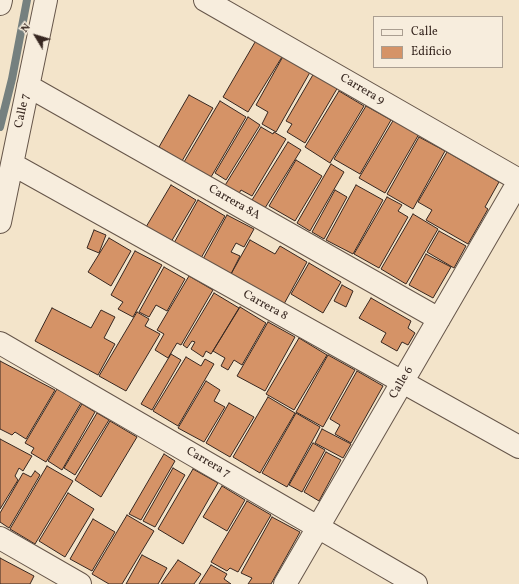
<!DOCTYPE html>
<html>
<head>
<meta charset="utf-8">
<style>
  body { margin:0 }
  #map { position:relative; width:519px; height:584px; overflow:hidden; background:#f3e4ca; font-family:Vollkorn,serif }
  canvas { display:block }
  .legend { position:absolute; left:373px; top:16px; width:130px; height:52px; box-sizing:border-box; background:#f7eddd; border:1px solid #aa9e91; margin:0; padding:5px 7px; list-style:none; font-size:12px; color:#372720 }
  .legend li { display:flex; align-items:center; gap:8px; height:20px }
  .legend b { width:20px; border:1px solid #aa9e91 }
  .north { position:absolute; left:16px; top:16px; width:40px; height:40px; -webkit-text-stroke:3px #f7eddd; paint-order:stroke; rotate:308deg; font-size:11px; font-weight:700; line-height:16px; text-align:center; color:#372720 }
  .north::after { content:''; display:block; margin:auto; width:14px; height:18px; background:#372720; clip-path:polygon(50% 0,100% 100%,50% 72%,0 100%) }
</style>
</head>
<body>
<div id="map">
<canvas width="519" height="584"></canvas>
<ul class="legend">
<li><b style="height:5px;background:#f7eddd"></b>Calle</li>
<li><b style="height:11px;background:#d59367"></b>Edificio</li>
</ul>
<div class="north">N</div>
</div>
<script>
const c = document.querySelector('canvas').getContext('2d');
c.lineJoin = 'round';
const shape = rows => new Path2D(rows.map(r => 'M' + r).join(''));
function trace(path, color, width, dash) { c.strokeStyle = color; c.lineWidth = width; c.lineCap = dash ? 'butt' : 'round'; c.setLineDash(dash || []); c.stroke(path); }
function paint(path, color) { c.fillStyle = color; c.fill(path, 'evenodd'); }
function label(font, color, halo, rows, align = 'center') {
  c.font = font + ' Vollkorn,serif'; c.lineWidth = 3; c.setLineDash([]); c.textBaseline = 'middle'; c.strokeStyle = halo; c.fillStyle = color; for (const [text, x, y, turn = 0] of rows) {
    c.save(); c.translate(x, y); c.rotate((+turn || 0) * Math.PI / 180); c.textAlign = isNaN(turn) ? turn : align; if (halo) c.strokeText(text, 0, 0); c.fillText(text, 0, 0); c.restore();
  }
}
const stream = shape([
  [0,127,12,79,27,0]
]);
const building = shape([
  [258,37,285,52,248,112,223,97,258,37],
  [286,51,313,67,276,132,262,124,268,112,256,105,286,51],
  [314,73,338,87,305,143,287,132,292,124,286,121,314,73],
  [339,91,364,106,330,163,305,147,339,91],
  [189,95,213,108,182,161,159,147,189,95],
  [220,101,246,117,211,177,184,162,220,101],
  [366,106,391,120,360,174,334,159,366,106],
  [248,117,260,125,226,180,215,173,248,117],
  [394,119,419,134,385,193,359,178,394,119],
  [261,127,273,134,274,132,286,139,252,196,241,190,238,195,224,187,261,127],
  [419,137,445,151,413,209,387,194,419,137],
  [288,142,301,150,265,208,252,200,288,142],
  [447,152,499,182,485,207,488,209,468,244,426,220,432,210,418,202,447,152],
  [296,160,322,176,295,221,269,206,296,160],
  [331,164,344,172,310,231,297,223,331,164],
  [171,185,196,200,171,242,146,227,171,185],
  [356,185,383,200,353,254,326,240,356,185],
  [335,190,347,197,324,239,312,232,335,190],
  [387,197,402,205,398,211,408,217,379,268,354,254,387,197],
  [198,200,225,216,201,258,174,243,198,200],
  [413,214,438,229,406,284,381,269,413,214],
  [227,215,254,229,244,247,236,243,231,252,240,256,231,274,203,259,227,215],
  [94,230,106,235,99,253,87,248,94,230],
  [439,231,466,246,454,268,427,252,439,231],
  [109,238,131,251,111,286,88,272,109,238],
  [250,240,275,254,280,246,307,262,284,304,231,274,250,240],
  [135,251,162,265,133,317,118,309,123,302,111,295,135,251],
  [426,254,451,267,433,298,409,285,426,254],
  [309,263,341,282,323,313,291,294,309,263],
  [164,267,185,279,167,311,156,305,149,317,139,312,164,267],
  [189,276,213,290,181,345,177,343,168,358,155,350,164,334,157,330,189,276],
  [342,285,353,291,346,307,334,301,342,285],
  [214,293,239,308,211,354,206,351,203,357,191,349,195,342,192,341,187,348,183,345,214,293],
  [371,298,411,321,408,328,415,333,408,345,402,342,397,351,381,342,386,333,359,318,371,298],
  [240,307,266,323,242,365,234,360,228,370,221,366,225,358,213,351,240,307],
  [52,308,91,328,101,310,115,317,104,338,115,344,98,375,35,341,52,308],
  [137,312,149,319,145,326,160,334,126,391,99,376,137,312],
  [268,322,295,337,265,391,237,376,268,322],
  [299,338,327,355,294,410,266,394,299,338],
  [171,354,181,360,152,410,141,404,171,354],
  [328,355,355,370,323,427,296,412,328,355],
  [186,357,201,366,205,359,214,364,178,426,153,411,186,357],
  [0,361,55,390,26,439,15,432,12,435,0,429,0,361],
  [357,371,383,386,351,443,335,434,340,425,330,419,357,371],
  [206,381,220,390,214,401,225,407,204,442,178,428,206,381],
  [57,389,81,403,46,462,31,453,34,448,25,443,57,389],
  [268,397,295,413,260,473,233,457,268,397],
  [229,403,254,417,230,457,206,443,229,403],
  [82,404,95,412,62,470,48,461,82,404],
  [97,413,109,420,75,475,64,468,97,413],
  [296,413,320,427,287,487,262,473,296,413],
  [110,421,137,437,101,497,75,480,110,421],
  [322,429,351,444,343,458,315,443,322,429],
  [0,439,32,456,23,471,19,468,15,476,18,480,0,509,0,439],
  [313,443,325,450,302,492,289,485,313,443],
  [326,452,341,460,319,501,304,492,326,452],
  [164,454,175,461,141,520,129,514,164,454],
  [47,466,73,481,35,544,10,529,47,466],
  [173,468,185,475,155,527,143,521,173,468],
  [193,469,218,483,183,544,158,529,193,469],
  [35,471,40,475,9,528,0,522,0,513,23,473,31,477,35,471],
  [222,486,245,500,227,531,203,517,222,486],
  [68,493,94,509,65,557,39,541,68,493],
  [247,501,271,515,238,572,230,568,227,571,211,562,247,501],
  [127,515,154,531,122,584,109,584,92,574,127,515],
  [272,517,300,532,271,584,248,584,252,578,241,573,272,517],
  [93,519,115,532,92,571,70,559,93,519],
  [142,555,167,568,158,584,126,584,142,555],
  [0,558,34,576,30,584,0,584,0,558],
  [178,560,201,574,194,584,161,584,178,560],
  [211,565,227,574,224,579,231,584,199,584,211,565]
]);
const minor = shape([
  [205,0,519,180],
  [0,4,1,0],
  [28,86,439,319],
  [12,164,519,447],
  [0,222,46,0],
  [0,343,416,584],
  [0,538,80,584],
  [285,584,519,181]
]);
const streetNames = [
  ["Carrera 9",362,90,30],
  ["Calle 7",23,111,-78],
  ["Carrera 8A",234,203,30],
  ["Carrera 8",265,306,29],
  ["Calle 6",402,383,-60],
  ["Carrera 7",208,463,30]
];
trace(stream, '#75807f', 8);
paint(building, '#d59367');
trace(building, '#372720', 1);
trace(minor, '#66564a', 24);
trace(minor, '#f7eddd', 22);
label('12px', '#372720', '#f7eddd', streetNames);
</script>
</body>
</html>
